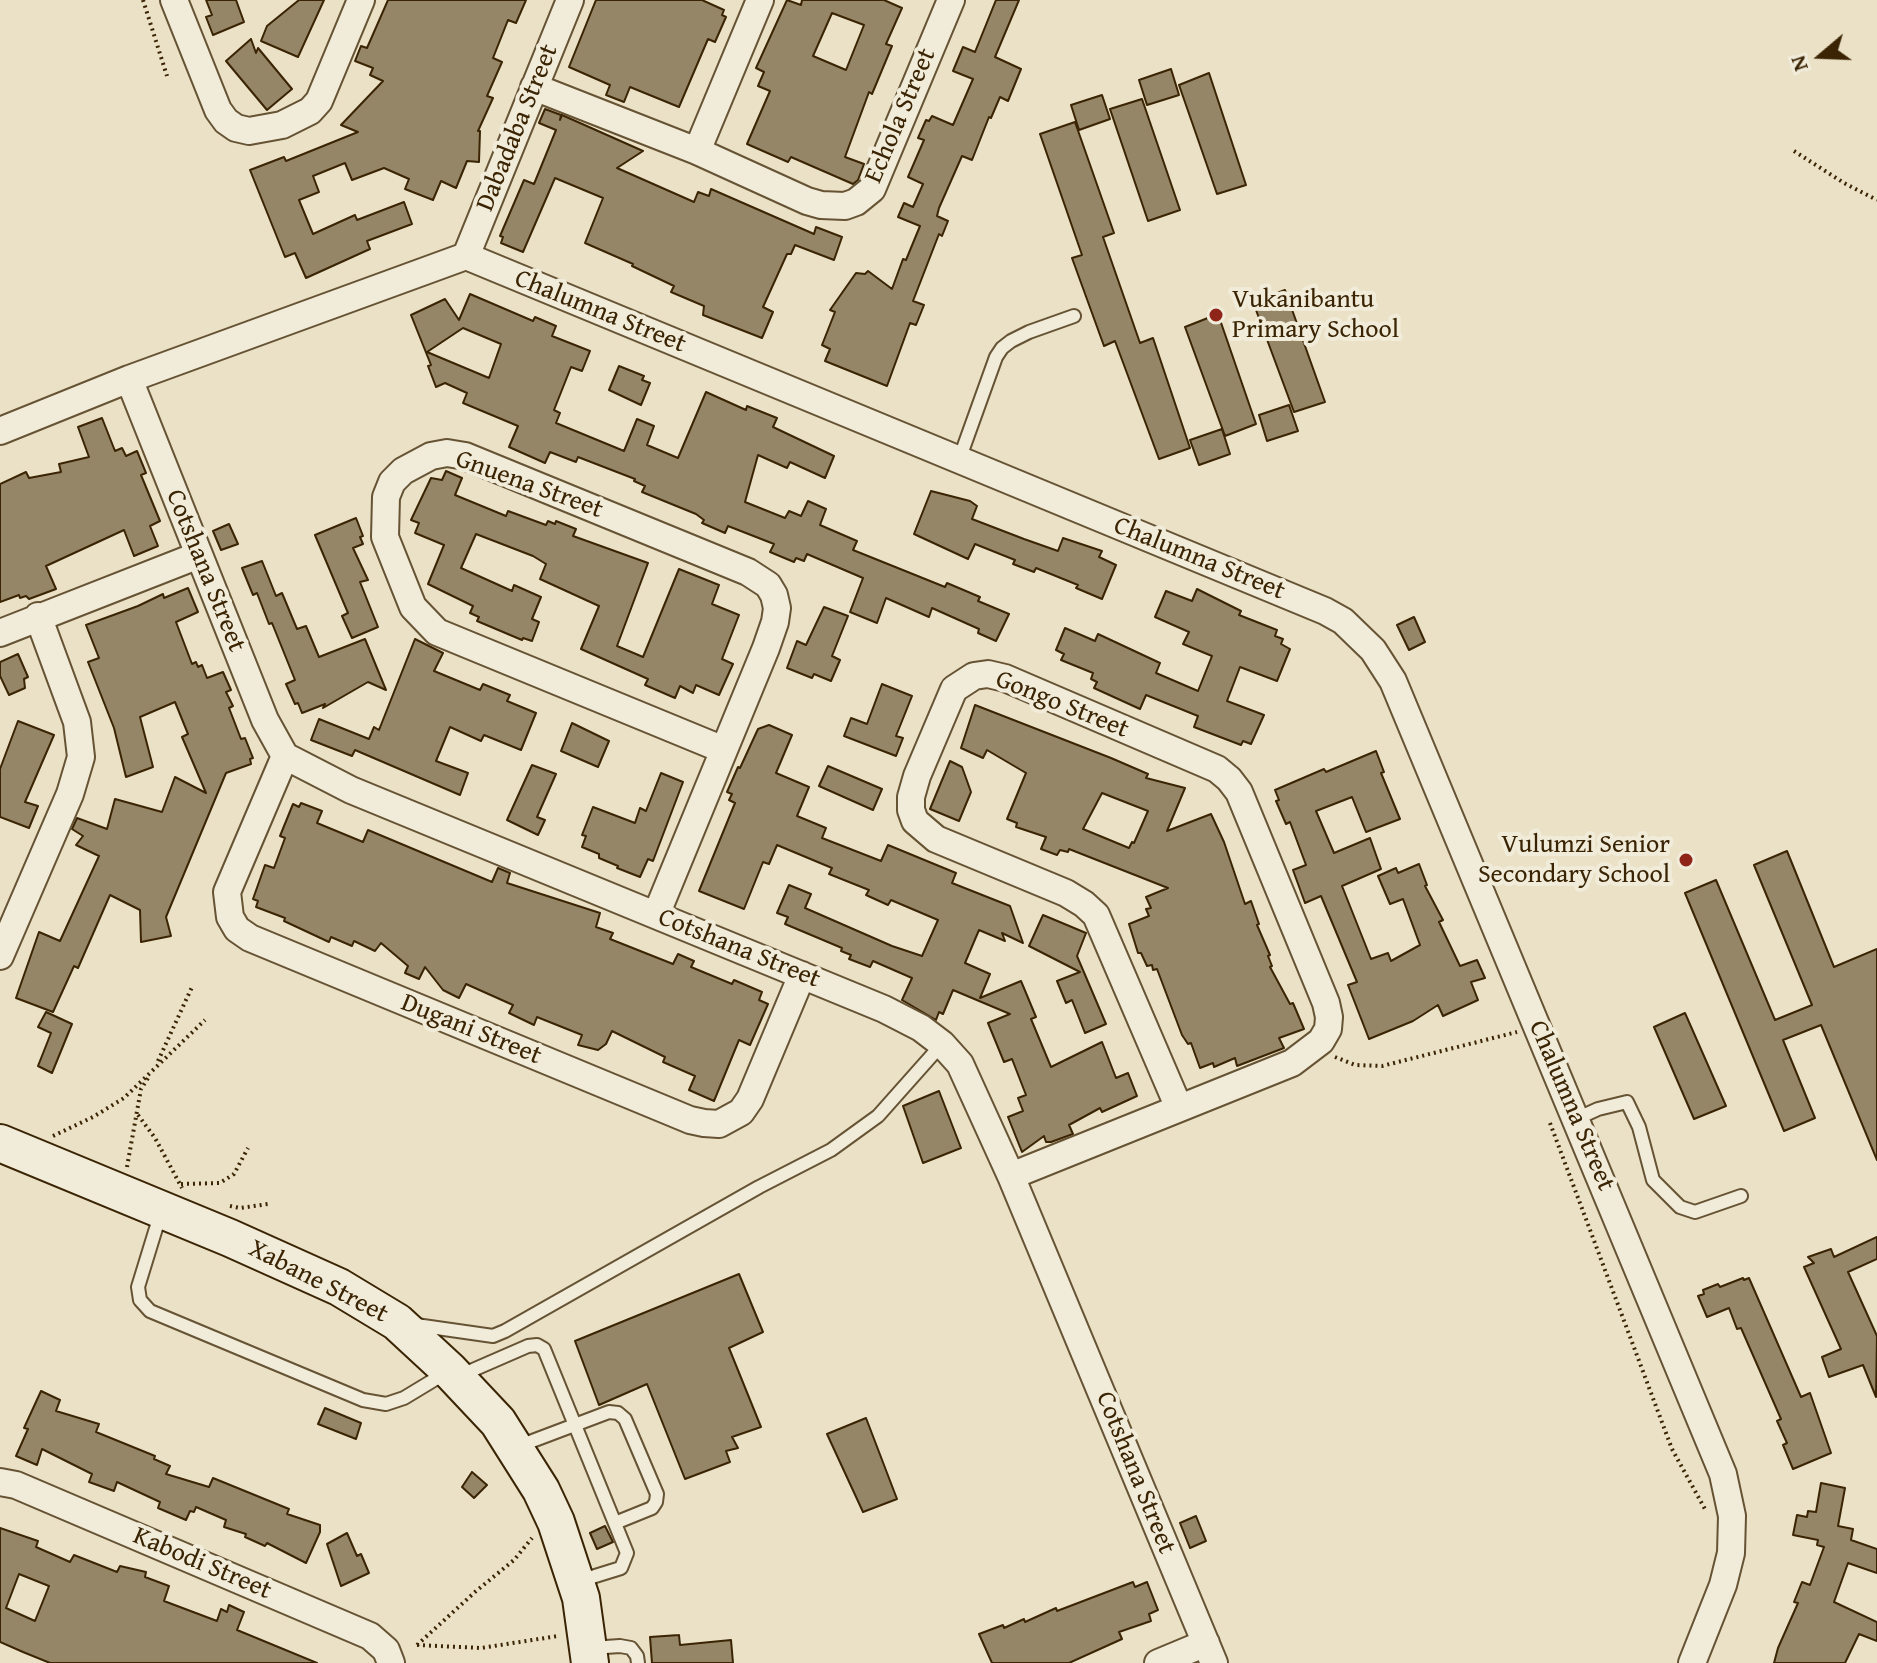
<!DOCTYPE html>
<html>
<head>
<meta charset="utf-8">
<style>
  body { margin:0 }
  #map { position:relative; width:1877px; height:1663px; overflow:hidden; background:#eae1c6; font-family:"Gentium Book Plus",serif }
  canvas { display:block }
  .north { position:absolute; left:1781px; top:16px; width:80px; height:80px; -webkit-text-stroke:6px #f1ecda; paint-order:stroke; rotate:251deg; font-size:22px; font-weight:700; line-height:32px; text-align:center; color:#3a2403 }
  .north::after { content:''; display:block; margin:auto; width:28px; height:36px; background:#3a2403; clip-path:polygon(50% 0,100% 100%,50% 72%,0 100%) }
</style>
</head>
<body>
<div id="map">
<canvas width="1877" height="1663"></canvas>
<div class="north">N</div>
</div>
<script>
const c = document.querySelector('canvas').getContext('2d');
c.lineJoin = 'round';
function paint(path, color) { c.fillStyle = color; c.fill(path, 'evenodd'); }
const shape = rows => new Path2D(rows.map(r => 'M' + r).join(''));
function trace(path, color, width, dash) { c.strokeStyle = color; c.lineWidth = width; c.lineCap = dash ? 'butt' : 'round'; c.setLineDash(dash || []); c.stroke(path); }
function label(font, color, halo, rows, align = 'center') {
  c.font = font + ' "Gentium Book Plus",serif'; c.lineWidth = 8; c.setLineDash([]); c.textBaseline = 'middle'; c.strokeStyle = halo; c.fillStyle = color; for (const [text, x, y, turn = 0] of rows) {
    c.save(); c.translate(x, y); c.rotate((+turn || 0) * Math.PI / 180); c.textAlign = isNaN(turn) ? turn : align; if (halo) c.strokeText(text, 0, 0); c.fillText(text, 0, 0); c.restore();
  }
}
const building = shape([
  [206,0,236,0,244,22,213,35,206,17,212,15,206,0],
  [299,0,324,0,298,57,261,41,267,26,299,0],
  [388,0,526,0,516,23,508,20,493,58,502,62,487,96,493,98,478,131,480,131,479,162,467,161,456,188,441,181,433,200,405,189,409,179,384,168,352,180,345,163,313,176,319,192,299,200,313,234,355,215,357,220,404,202,412,224,367,241,370,249,306,278,295,253,285,257,250,170,284,157,286,161,358,132,341,125,383,81,370,75,373,68,355,61,361,46,367,48,388,0],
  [596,0,702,0,724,10,722,15,726,17,715,42,708,39,679,107,630,87,624,102,606,95,610,85,569,67,596,0],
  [787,0,801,5,802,0,884,0,902,8,886,44,892,46,872,94,869,92,845,157,864,164,858,180,853,184,791,157,788,162,747,144,770,91,758,86,764,72,756,68,787,0],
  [832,13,864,25,846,70,813,56,832,13],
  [996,0,1019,0,995,57,1021,69,1008,101,1000,97,991,118,989,117,972,160,962,156,939,208,937,216,948,221,942,236,939,234,913,301,924,305,916,325,910,323,887,386,825,361,830,349,822,345,835,312,830,310,856,273,865,274,868,271,892,289,903,259,906,260,920,226,898,217,904,203,913,207,923,184,908,177,924,140,918,138,926,120,929,121,932,116,953,125,973,79,953,71,963,47,975,52,996,0],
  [251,39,256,53,258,48,292,89,267,110,226,61,251,39],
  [1171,69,1179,95,1147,105,1139,80,1171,69],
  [1209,73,1246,185,1217,194,1179,85,1209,73],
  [1102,95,1110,119,1079,130,1071,105,1102,95],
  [1142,99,1180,210,1148,221,1110,109,1142,99],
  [545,109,561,115,560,120,562,115,643,151,617,168,694,202,698,192,709,196,711,189,814,234,816,227,842,237,834,260,795,245,791,254,787,254,763,307,773,312,762,338,703,315,704,306,671,292,674,286,632,266,633,264,585,243,603,198,555,178,523,252,501,243,503,237,500,236,524,180,534,184,556,130,539,123,545,109],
  [1075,122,1114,233,1103,237,1140,343,1153,338,1190,448,1159,459,1115,341,1104,346,1072,258,1082,255,1040,134,1075,122],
  [1285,290,1325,402,1294,412,1253,302,1285,290],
  [470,294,533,321,535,317,556,326,552,336,590,351,582,371,571,367,554,410,560,413,556,423,624,451,637,419,654,426,647,445,678,458,706,392,746,410,747,406,777,418,773,427,834,456,825,478,790,462,787,468,758,455,745,502,785,518,789,511,801,516,808,501,826,509,820,525,857,541,853,550,945,587,947,583,980,597,978,601,1009,614,996,641,978,633,979,629,932,608,929,617,886,598,877,623,850,612,863,578,807,554,804,561,796,558,794,562,770,552,774,544,728,526,725,533,702,523,704,520,696,514,642,492,645,486,634,481,635,479,578,457,576,462,550,452,545,463,509,447,518,426,463,403,467,393,445,383,436,387,428,366,431,365,411,315,445,299,459,320,470,294],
  [463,328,501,344,489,378,427,352,463,328],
  [1218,314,1256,424,1225,436,1185,327,1218,314],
  [619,366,644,376,642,380,650,383,641,405,609,390,619,366],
  [1289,405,1298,431,1267,441,1259,415,1289,405],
  [102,418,115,451,122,448,126,456,137,451,146,473,141,475,160,521,150,526,158,546,134,556,124,530,46,566,56,589,29,599,26,596,20,598,19,595,0,602,0,484,26,472,29,478,61,472,59,464,89,457,78,427,102,418],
  [1222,429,1230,454,1199,465,1190,440,1222,429],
  [446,471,462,478,455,495,506,516,508,511,546,525,548,521,555,524,556,521,576,529,573,536,648,563,617,646,643,657,679,569,719,585,712,604,739,615,722,659,733,664,719,695,696,685,693,693,680,686,675,698,645,685,648,679,581,649,599,606,540,579,546,564,533,556,476,534,461,568,512,591,514,585,541,597,532,619,539,622,532,641,523,638,522,640,477,621,479,617,470,613,473,606,428,584,444,545,415,533,419,523,411,520,431,478,442,480,446,471],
  [931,491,970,501,977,506,972,519,1024,539,1058,551,1063,538,1102,551,1099,557,1116,565,1102,599,1076,588,1078,585,1036,568,1034,572,1013,564,1015,560,975,544,968,559,914,534,931,491],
  [356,518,363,536,360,537,363,544,353,548,368,580,360,582,378,627,352,638,342,616,348,613,315,535,356,518],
  [229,524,238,544,221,550,213,531,229,524],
  [262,561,276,596,282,593,297,629,306,626,319,657,365,639,386,690,368,682,323,708,325,704,302,713,298,703,295,704,286,684,295,680,272,623,269,624,257,593,253,595,242,568,262,561],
  [188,588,198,612,176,622,192,664,196,662,198,667,202,665,207,678,223,672,231,690,226,692,233,706,229,708,241,739,245,738,253,758,250,759,251,764,226,773,166,917,171,936,141,942,140,910,110,895,78,968,74,966,53,1012,16,998,39,932,60,941,99,856,76,845,83,836,72,829,77,818,107,829,115,799,162,812,175,777,206,793,182,737,188,734,175,702,140,717,153,767,126,777,114,728,88,662,99,658,86,625,138,606,163,594,164,598,188,588],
  [1197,589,1241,611,1239,615,1277,630,1275,636,1283,639,1281,644,1290,649,1277,681,1240,667,1227,701,1264,715,1251,744,1243,741,1241,745,1194,727,1198,716,1146,695,1140,709,1094,688,1097,682,1091,679,1093,673,1061,660,1064,654,1056,650,1065,628,1095,641,1098,634,1160,663,1156,673,1198,691,1212,656,1183,644,1189,632,1155,617,1166,591,1192,601,1197,589],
  [824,607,848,616,832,656,840,660,831,681,814,674,812,678,787,668,797,641,806,645,824,607],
  [1414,617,1425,642,1409,650,1397,625,1414,617],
  [415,639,443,653,434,671,480,690,483,684,510,695,507,701,536,713,521,750,484,735,481,741,450,727,436,761,468,773,460,795,355,750,352,756,311,740,319,719,369,739,374,727,379,730,415,639],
  [18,654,28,677,24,679,25,688,9,695,0,676,0,662,18,654],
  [882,684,912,696,896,736,903,738,896,756,844,736,851,718,867,724,882,684],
  [975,705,1111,758,1148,774,1146,778,1185,788,1167,831,1211,814,1224,842,1245,904,1251,901,1259,924,1257,925,1270,955,1268,956,1272,966,1270,967,1290,1004,1293,1003,1304,1029,1279,1038,1284,1048,1237,1066,1235,1058,1214,1067,1213,1063,1200,1068,1191,1043,1188,1044,1182,1035,1157,969,1153,970,1152,965,1147,966,1141,953,1138,953,1129,924,1149,916,1146,909,1151,908,1146,897,1168,888,1069,849,1068,852,1060,850,1057,855,1041,849,1046,837,1016,827,1017,823,1007,819,1026,773,987,750,983,758,961,748,975,705],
  [1102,793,1148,811,1134,843,1132,842,1129,848,1083,829,1102,793],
  [18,721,54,735,25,802,38,806,29,828,0,817,0,769,18,721],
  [572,723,609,741,598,767,561,751,572,723],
  [769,725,792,735,776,773,809,787,797,816,826,828,822,838,881,861,888,845,956,873,952,883,1010,906,1023,943,1002,933,1005,941,979,930,965,963,990,974,980,998,1021,981,1036,1017,1031,1019,1051,1067,1102,1042,1116,1078,1128,1073,1137,1096,1102,1112,1100,1108,1069,1125,1073,1134,1051,1142,1046,1142,1044,1136,1022,1152,1008,1117,1023,1111,1018,1098,1026,1095,1012,1059,1004,1062,988,1023,1010,1014,953,990,943,1014,939,1012,936,1020,902,1000,912,978,873,961,870,967,849,959,851,955,841,951,842,948,785,924,788,917,777,913,789,885,811,894,805,908,892,946,922,956,938,920,891,900,888,905,866,895,869,890,829,874,832,868,777,845,769,864,763,862,744,909,699,891,735,803,729,800,732,794,727,792,738,767,740,768,758,729,769,725],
  [1376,751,1384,772,1381,773,1400,819,1366,832,1352,797,1316,811,1334,853,1370,838,1381,869,1342,886,1371,959,1388,953,1391,961,1420,945,1403,899,1390,904,1378,876,1396,868,1398,873,1419,864,1427,885,1425,886,1443,920,1439,922,1460,966,1477,960,1485,978,1471,982,1478,1000,1443,1016,1438,1005,1413,1021,1369,1039,1348,985,1357,982,1321,896,1305,903,1293,870,1306,865,1290,822,1286,824,1276,801,1279,800,1275,790,1324,769,1326,772,1376,751],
  [950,761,962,767,971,792,959,821,930,809,950,761],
  [532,765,556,774,537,817,545,820,538,835,507,820,532,765],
  [828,766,882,789,873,810,819,786,828,766],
  [661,773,683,782,653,861,648,859,640,877,617,868,618,866,599,858,599,854,582,847,586,836,582,835,593,807,635,823,640,808,646,811,661,773],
  [301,803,322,811,317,823,363,842,368,830,492,882,498,868,510,873,507,883,600,913,596,927,613,933,610,939,673,964,678,954,694,961,691,967,732,984,734,980,762,992,759,1000,768,1004,750,1045,739,1040,714,1101,689,1090,695,1076,663,1062,665,1057,612,1031,606,1044,598,1050,578,1045,582,1035,537,1017,534,1025,509,1013,513,1005,466,984,459,998,443,990,425,967,419,979,405,973,408,966,381,943,375,951,354,941,352,946,331,937,329,942,284,921,285,918,256,907,258,901,253,899,265,865,274,868,285,838,280,836,293,804,299,807,301,803],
  [1787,851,1834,967,1877,949,1877,1160,1821,1025,1783,1040,1815,1118,1784,1131,1685,893,1716,880,1775,1020,1812,1005,1754,865,1787,851],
  [1043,915,1086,933,1077,956,1106,1024,1085,1033,1072,1000,1066,1003,1057,981,1080,972,1029,946,1043,915],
  [46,1012,72,1024,52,1073,38,1066,51,1033,38,1027,46,1012],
  [1685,1013,1726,1106,1694,1119,1654,1027,1685,1013],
  [939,1091,961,1148,923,1163,903,1106,939,1091],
  [1877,1237,1877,1259,1848,1272,1877,1336,1876,1397,1863,1365,1829,1377,1822,1357,1841,1349,1804,1267,1814,1263,1808,1257,1831,1249,1834,1257,1877,1237],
  [739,1274,763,1332,729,1348,761,1427,732,1437,738,1448,726,1451,730,1462,685,1479,647,1384,599,1405,575,1341,739,1274],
  [1743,1278,1744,1280,1749,1278,1801,1397,1810,1393,1831,1453,1793,1469,1783,1445,1787,1443,1777,1421,1781,1419,1741,1328,1737,1329,1729,1308,1707,1317,1698,1296,1704,1294,1703,1290,1718,1284,1720,1287,1743,1278],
  [41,1391,60,1400,56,1411,99,1424,96,1432,155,1456,154,1459,170,1466,166,1474,209,1487,213,1478,289,1509,287,1514,320,1525,320,1532,306,1563,267,1543,265,1546,245,1537,246,1534,224,1527,226,1520,196,1507,194,1512,190,1511,186,1520,158,1508,160,1502,117,1482,114,1491,89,1482,92,1474,42,1449,37,1465,16,1456,28,1429,24,1428,41,1391],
  [325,1408,361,1423,356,1439,318,1424,325,1408],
  [866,1418,897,1499,863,1512,827,1434,866,1418],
  [472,1472,487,1485,474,1498,462,1487,472,1472],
  [1821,1483,1845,1488,1838,1526,1853,1529,1851,1540,1877,1549,1877,1573,1848,1563,1834,1602,1877,1622,1877,1641,1859,1634,1845,1663,1774,1663,1778,1648,1798,1603,1794,1602,1802,1582,1810,1585,1824,1547,1817,1545,1818,1540,1793,1535,1797,1515,1807,1517,1808,1511,1816,1512,1821,1483],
  [1196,1516,1206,1541,1190,1548,1180,1523,1196,1516],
  [605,1526,613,1542,597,1549,590,1533,605,1526],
  [0,1528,38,1541,36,1547,70,1562,74,1555,117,1572,120,1566,146,1572,145,1577,169,1586,164,1601,217,1621,221,1609,227,1612,229,1605,244,1612,237,1630,317,1663,50,1663,23,1652,0,1642,0,1528],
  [19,1574,49,1586,35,1621,6,1608,19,1574],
  [347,1533,357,1556,361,1554,369,1573,341,1586,327,1544,347,1533],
  [1133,1582,1135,1587,1147,1582,1158,1610,1149,1614,1151,1621,1119,1632,1122,1639,1069,1663,992,1663,979,1634,1003,1625,1004,1628,1024,1619,1025,1622,1056,1608,1057,1611,1133,1582],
  [679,1635,680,1645,731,1640,733,1663,652,1663,650,1637,679,1635]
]);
const path = shape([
  [143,0,167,76],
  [1794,151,1844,183,1877,200],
  [1335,1057,1355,1065,1382,1066,1517,1032],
  [158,1061,192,987],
  [138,1115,155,1138,182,1188],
  [1550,1123,1672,1449,1706,1511],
  [53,1136,93,1117,124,1098,205,1020],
  [127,1167,141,1089,150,1075],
  [181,1184,220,1183,234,1174,248,1148],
  [230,1206,240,1208,268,1204],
  [417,1645,475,1592,514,1560,532,1538],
  [417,1645,481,1648,558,1636]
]);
const lane = shape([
  [959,460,996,357,1002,348,1011,341,1029,332,1074,316],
  [1576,1119,1598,1109,1627,1102,1639,1127,1653,1180,1680,1207,1695,1212,1741,1196],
  [161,1212,138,1287,140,1300,150,1311,363,1400,386,1404,404,1398,447,1372],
  [416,1325,493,1336,505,1331,759,1187,831,1150,878,1116,942,1044],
  [459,1376,528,1346,537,1345,544,1349,627,1553,621,1568,579,1581],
  [519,1446,609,1412,618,1413,625,1419,657,1494,656,1502,652,1508,615,1523],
  [591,1648,620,1646,631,1648,637,1656,638,1663]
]);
const street = shape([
  [174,0,218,110,226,121,236,128,249,131,282,125,310,111,319,101,361,0],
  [534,87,697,151,807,201,821,205,845,206,856,202,872,189,951,0],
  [697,151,760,0],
  [466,256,570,0],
  [129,379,265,720,285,756,351,790,884,1009,921,1028,942,1044,960,1064,1011,1176,1214,1663],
  [0,431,129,379,466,256,1325,611,1343,621,1373,650,1393,681,1723,1474,1732,1516,1731,1553,1723,1585,1692,1663],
  [0,633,199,555],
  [285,756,227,892,230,917,237,929,250,938,690,1120,704,1123,719,1124,741,1112,750,1099,802,975],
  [656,915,766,648,775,622,777,608,774,595,768,585,748,572,465,456,447,453,431,456,403,471,392,482,386,497,385,537,413,607,437,632,724,750],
  [0,956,70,794,81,757,77,722,38,616],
  [1011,1176,1292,1063,1321,1041,1328,1029,1329,1017,1326,1003,1239,792,1229,779,1217,769,1005,678,988,674,974,676,954,689,917,776,911,797,911,810,915,821,936,839,1066,893,1084,904,1096,915,1179,1108],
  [0,1482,16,1485,370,1636,386,1650,391,1663],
  [1158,1663,1206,1643]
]);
const secondary = shape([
  [0,1143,230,1238,339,1287,397,1322,450,1371,498,1422,541,1490,556,1522,581,1598,590,1663]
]);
const markers = [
  [1216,315,8,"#8f2418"],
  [1686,860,8,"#8f2418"]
];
const streetNames = [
  ["Echola Street",901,116,-67],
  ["Dabadaba Street",518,128,-68],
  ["Chalumna Street",600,312,22],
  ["Gnuena Street",529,485,20],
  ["Chalumna Street",1199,559,22],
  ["Cotshana Street",205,571,68],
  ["Gongo Street",1062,705,22],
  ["Cotshana Street",739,949,22],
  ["Dugani Street",471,1030,22],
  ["Chalumna Street",1571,1106,67],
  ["Xabane Street",318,1282,27],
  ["Cotshana Street",1135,1473,68],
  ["Kabodi Street",202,1564,23]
];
const poiNames = [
  ["Vukanibantu",1232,300],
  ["Primary School",1232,330],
  ["Vulumzi Senior",1670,845,"right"],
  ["Secondary School",1670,875,"right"]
];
paint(building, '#968668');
trace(building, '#3a2403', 2);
trace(lane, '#665334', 16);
trace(street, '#665334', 30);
trace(secondary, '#3a2403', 40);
trace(path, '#3a2403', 4, [2, 4]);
trace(lane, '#f1ecda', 12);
trace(street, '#f1ecda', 26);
trace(secondary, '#f1ecda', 36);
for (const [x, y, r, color] of markers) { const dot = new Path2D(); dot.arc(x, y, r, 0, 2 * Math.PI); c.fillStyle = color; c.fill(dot); trace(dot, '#f1ecda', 3); }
label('26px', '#3a2403', '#f1ecda', streetNames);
label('26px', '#3a2403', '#f1ecda', poiNames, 'left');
</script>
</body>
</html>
